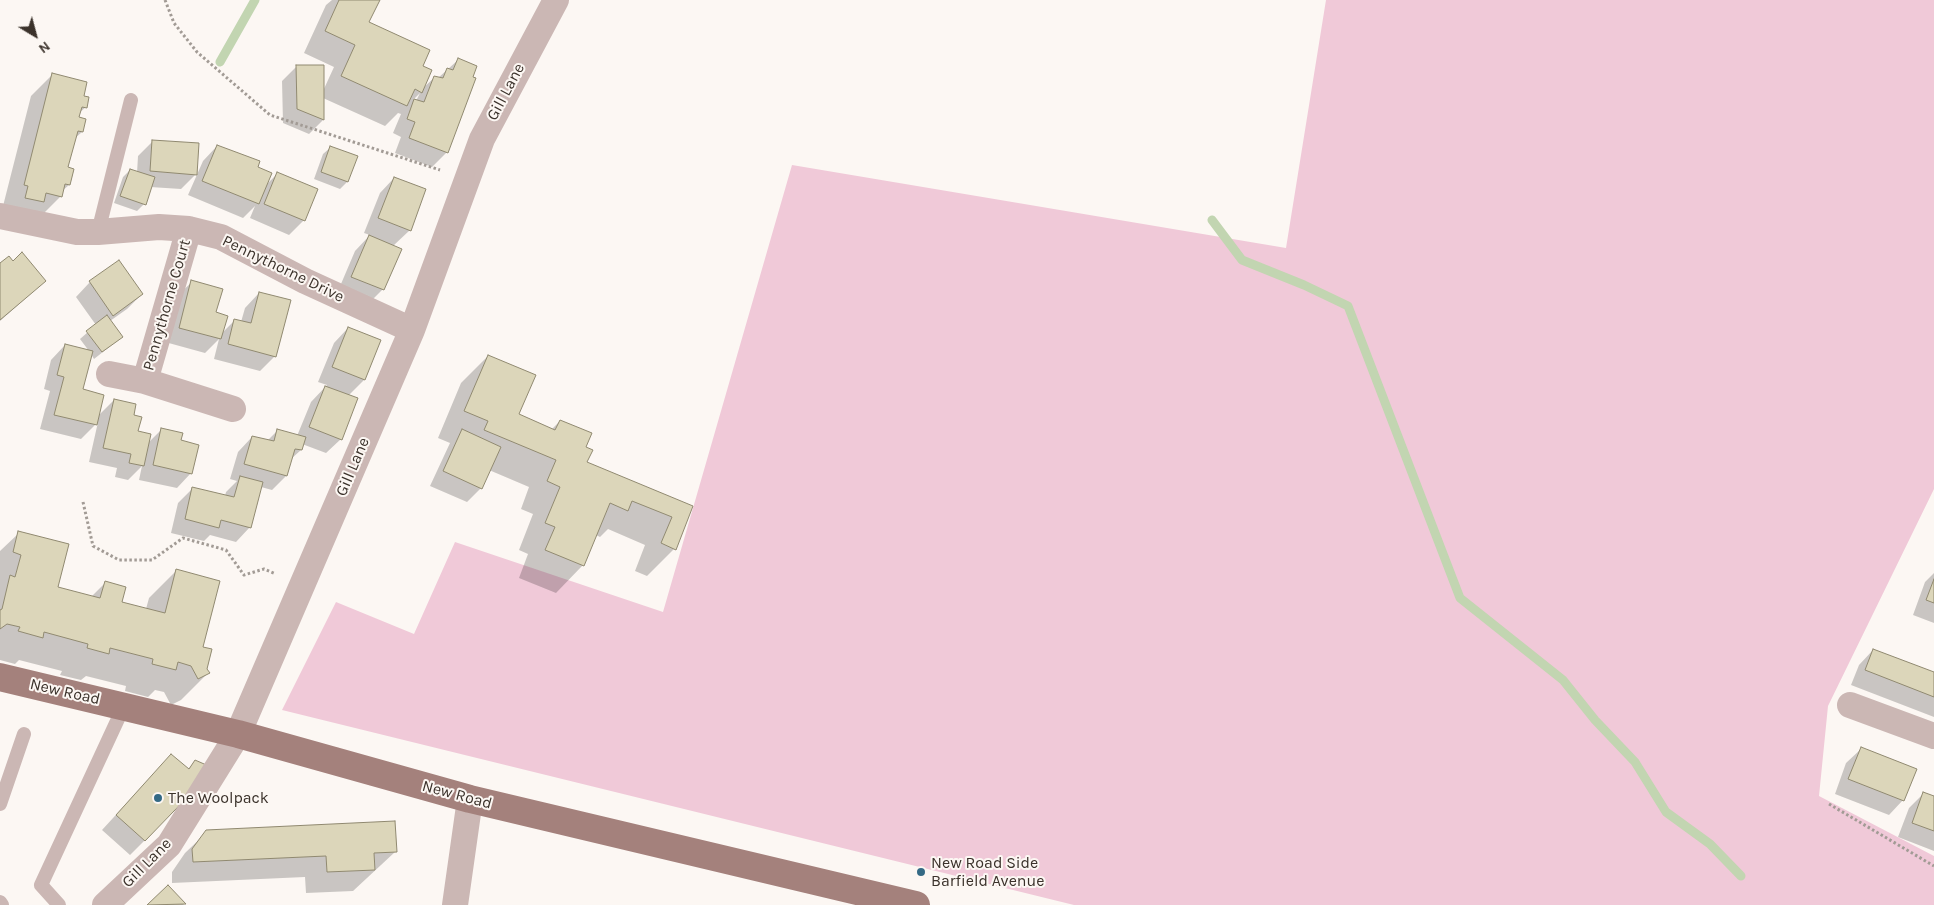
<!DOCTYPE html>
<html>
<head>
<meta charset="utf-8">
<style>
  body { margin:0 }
  #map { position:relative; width:1934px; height:905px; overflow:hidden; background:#fcf7f3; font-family:Karla,sans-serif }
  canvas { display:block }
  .north { position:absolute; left:10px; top:10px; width:50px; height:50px; -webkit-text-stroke:4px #fcf7f3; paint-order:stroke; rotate:143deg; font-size:14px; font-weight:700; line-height:20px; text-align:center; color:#3b322b }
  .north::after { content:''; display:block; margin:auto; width:18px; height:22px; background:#3b322b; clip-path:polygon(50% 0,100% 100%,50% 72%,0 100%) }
</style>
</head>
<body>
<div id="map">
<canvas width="1934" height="905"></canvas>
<div class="north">N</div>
</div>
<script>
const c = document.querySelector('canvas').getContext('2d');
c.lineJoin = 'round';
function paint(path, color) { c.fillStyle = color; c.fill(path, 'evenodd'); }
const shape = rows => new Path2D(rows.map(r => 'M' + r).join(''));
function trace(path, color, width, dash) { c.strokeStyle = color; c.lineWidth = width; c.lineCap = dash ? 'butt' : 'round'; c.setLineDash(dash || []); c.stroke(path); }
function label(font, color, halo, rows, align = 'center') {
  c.font = font + ' Karla,sans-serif'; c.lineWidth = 4; c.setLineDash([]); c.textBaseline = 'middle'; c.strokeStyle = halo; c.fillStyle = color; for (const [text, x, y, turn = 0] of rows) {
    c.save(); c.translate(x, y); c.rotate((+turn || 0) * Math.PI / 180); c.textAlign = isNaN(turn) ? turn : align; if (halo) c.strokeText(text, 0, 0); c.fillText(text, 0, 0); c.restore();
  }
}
const green = shape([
  [1326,0,1934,0,1934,489,1828,706,1819,796,1934,856,1934,905,1074,905,282,710,336,602,414,634,455,542,663,612,792,165,1286,248]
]);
const shadow = shape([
  [332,0,378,0,368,23,421,67,422,89,435,77,438,78,458,60,447,152,432,167,395,153,401,137,393,133,401,114,398,113,385,126,323,98,323,120,309,134,283,123,282,81,297,66,323,91,334,67,304,53,326,5],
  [420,93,416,101,413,100],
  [52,75,83,96,86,107,79,113,78,118,82,132,74,139,67,168,69,185,62,191,61,196,39,218,3,206,31,96],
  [153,141,196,174,181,189,150,187,144,204,137,211,114,203,123,177,130,170,137,173,138,156],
  [217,146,256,168,265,186,278,173,304,220,289,235,250,218,255,206,243,218,188,195,203,161],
  [331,147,347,182,340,189,314,179,323,154],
  [394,178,410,230,393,246,383,289,368,304,338,291,355,251,370,235,364,233,380,193],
  [13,263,45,281,0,321,0,265],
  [90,282,142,294,127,309,110,321,122,337,94,359,91,354,82,390,97,417,114,400,133,416,137,432,148,443,161,430,180,441,191,473,177,488,139,480,142,466,128,480,115,477,117,468,89,462,98,422,81,439,40,429,50,391,44,389,51,360,65,345,89,351,80,339,96,325,76,297],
  [192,282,214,313,221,334,235,320,241,322,245,308,259,293,275,356,260,371,214,359,219,339,205,353,165,342,177,296],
  [348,328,380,340,364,380,348,396,341,439,326,453,302,444,301,450,291,459,286,476,272,490,261,487,250,527,236,542,210,535,204,541,171,533,178,503,193,488,225,496,226,492,237,481,230,479,238,452,252,437,267,441,278,430,297,436,311,402,327,385,318,382,334,343],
  [488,356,517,415,552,429,560,421,584,448,586,463,692,507,674,549,647,576,635,571,645,545,608,529,600,537,596,535,583,565,556,593,519,578,528,554,519,550,533,514,521,509,529,487,489,470,481,488,467,502,430,486,450,443,438,438,461,383],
  [19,533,56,588,91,597,105,583,121,603,146,609,149,598,176,571,208,673,181,700,171,705,164,692,155,690,148,697,125,691,126,686,86,676,81,680,60,675,62,671,19,660,15,664,0,660,0,551],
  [1934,573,1934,623,1913,615,1925,582],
  [1873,650,1934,674,1934,717,1851,685,1859,665],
  [1861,749,1903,800,1889,815,1835,794,1846,763],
  [195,762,145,840,130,855,102,830,157,770,188,769],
  [1923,794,1934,798,1934,851,1898,837,1909,808],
  [207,832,395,852,353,891,306,893,305,877,172,883,172,872,185,853],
  [168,887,184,904,183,905,149,905]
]);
const stream = shape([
  [220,62,255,0],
  [1212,220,1242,260,1304,285,1348,306,1460,598,1563,680,1595,720,1635,762,1666,812,1710,844,1741,876]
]);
const building = shape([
  [339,0,380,0,369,22,430,50,423,66,432,70,422,93,415,89,407,106,341,76,355,45,325,31,339,0],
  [458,58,477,66,473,77,476,78,448,153,409,138,415,122,407,119,414,99,424,102,434,76,443,78,447,68,453,70,458,58],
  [296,65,324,65,324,120,297,109,296,65],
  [52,73,87,82,84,96,89,97,87,108,82,107,79,117,86,119,83,132,78,131,68,167,74,169,70,185,65,184,62,197,46,193,44,202,25,198,28,186,24,185,52,73],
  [152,140,199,143,197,175,150,171,152,140],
  [217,145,260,161,258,167,272,173,259,204,202,181,217,145],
  [330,146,358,156,348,182,321,172,330,146],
  [130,169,155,177,146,205,120,196,130,169],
  [277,172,318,189,305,221,264,204,277,172],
  [394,177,426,189,411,231,378,218,394,177],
  [369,235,402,249,384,290,351,277,369,235],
  [22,252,46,281,0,320,0,263,9,256,13,261,22,252],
  [119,260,143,294,113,316,89,281,119,260],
  [191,280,223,289,216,312,228,316,221,339,179,328,191,280],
  [259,292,291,300,276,357,228,344,234,319,251,323,259,292],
  [107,315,123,337,102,352,86,331,107,315],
  [348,327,381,340,365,380,332,367,348,327],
  [65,344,93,351,83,389,104,395,97,425,54,415,64,377,57,375,65,344],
  [488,355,536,375,519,414,555,430,560,420,592,433,586,447,593,450,587,462,693,506,676,550,661,543,672,517,632,501,628,511,610,503,584,566,545,550,555,527,545,523,560,487,547,481,556,460,484,430,488,421,464,411,488,355],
  [325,386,358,398,342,440,309,427,325,386],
  [114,399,136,404,134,415,142,417,138,431,151,434,144,466,129,463,131,454,103,448,114,399],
  [161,428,183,433,181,440,199,445,192,474,153,465,161,428],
  [277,429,306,437,302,450,295,449,287,476,244,464,252,436,274,441,277,429],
  [462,429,501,447,482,489,443,471,462,429],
  [240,476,263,482,251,528,221,520,219,528,185,519,192,487,234,497,240,476],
  [18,531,69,544,58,587,100,598,105,581,126,587,122,602,165,613,176,569,220,581,203,647,212,649,207,669,210,673,198,679,191,666,178,662,176,670,152,664,153,659,110,648,109,654,87,648,88,644,44,632,43,638,18,631,20,627,7,624,0,629,0,610,2,609,10,575,15,577,21,555,13,552,18,531],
  [1934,579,1934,603,1926,600,1934,579],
  [1873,649,1934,672,1934,697,1865,670,1873,649],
  [1861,747,1917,769,1904,801,1848,779,1861,747],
  [171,754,189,769,195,760,211,767,202,782,145,841,116,815,171,754],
  [1923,792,1934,796,1934,831,1912,823,1923,792],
  [395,821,397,852,374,853,375,870,327,872,326,856,193,862,192,849,206,830,395,821],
  [168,885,186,904,147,905,168,885]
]);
const path = shape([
  [165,0,174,23,197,52,270,115,440,170],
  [83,502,93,546,119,560,152,560,183,538,226,550,244,575,264,569,276,574],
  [1829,804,1934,866]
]);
const service = shape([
  [98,232,131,100],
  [0,804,24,734],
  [0,902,2,905],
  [59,905,41,885,124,706]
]);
const minor = shape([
  [0,216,77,232,98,232,159,227,189,229,221,237,305,281,412,330],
  [189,229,145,381,233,409],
  [109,374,145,381],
  [1850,705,1934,736],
  [105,905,169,845,238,734,412,330,482,139,556,0],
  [455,905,470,799]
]);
const primary = shape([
  [0,677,238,734,470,799,916,905]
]);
const markers = [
  [158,798,5,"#346a85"],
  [921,872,5,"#346a85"]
];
const streetNames = [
  ["Gill Lane",506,92,-62],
  ["Pennythorne Drive",283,269,26],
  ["Pennythorne Court",167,305,-74],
  ["Gill Lane",353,467,-67],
  ["New Road",65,692,13],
  ["New Road",457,795,15],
  ["Gill Lane",147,863,-45]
];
const poiNames = [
  ["The Woolpack",168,798],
  ["New Road Side",931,863],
  ["Barfield Avenue",931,881]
];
paint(green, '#f0c9d8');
paint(shadow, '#0003');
trace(stream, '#c2d5b1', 9);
paint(building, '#dcd6ba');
trace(building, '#908970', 1);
trace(path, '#a29b95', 3, [2.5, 2.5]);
trace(service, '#cbb7b4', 14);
trace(minor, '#cbb7b4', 26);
trace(primary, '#a4817c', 28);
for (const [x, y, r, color] of markers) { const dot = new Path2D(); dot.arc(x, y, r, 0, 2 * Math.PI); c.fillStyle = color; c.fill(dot); trace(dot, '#fcf7f3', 2); }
label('16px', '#3b322b', '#fcf7f3', streetNames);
label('16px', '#3b322b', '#fcf7f3', poiNames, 'left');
</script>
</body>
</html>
